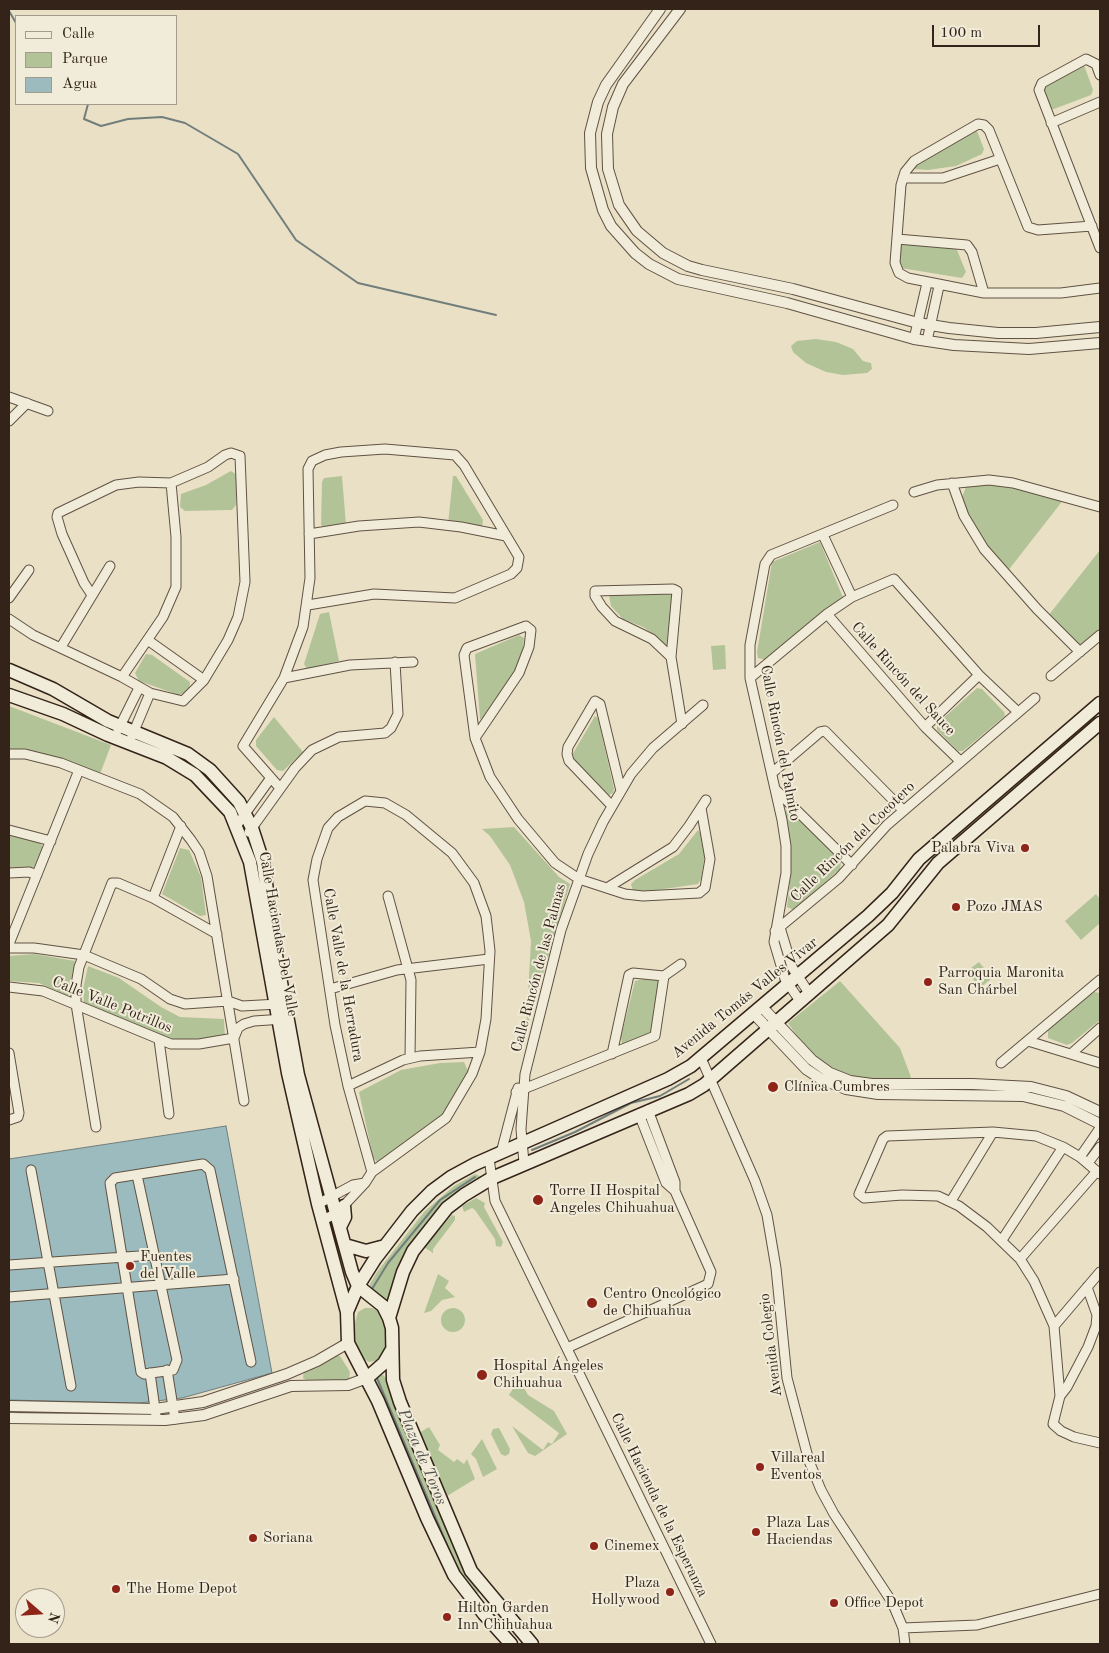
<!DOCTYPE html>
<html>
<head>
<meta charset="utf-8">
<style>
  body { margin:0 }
  #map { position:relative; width:1109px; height:1653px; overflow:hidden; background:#eae0c5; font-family:"Old Standard TT",serif }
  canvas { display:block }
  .frame { position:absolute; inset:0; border:10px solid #332319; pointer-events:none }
  .legend { position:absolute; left:15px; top:15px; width:162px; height:90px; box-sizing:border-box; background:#f1ebd9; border:1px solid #a59b8c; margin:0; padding:6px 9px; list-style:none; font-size:15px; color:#332319 }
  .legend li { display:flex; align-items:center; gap:10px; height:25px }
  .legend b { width:25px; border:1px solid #a59b8c }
  .north { position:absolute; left:15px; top:1588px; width:50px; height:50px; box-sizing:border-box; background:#f1ebd9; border:1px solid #a59b8c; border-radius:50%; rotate:109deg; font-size:14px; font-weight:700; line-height:20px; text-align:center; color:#332319 }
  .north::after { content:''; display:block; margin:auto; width:18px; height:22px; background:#8f2418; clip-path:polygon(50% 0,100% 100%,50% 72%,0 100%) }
  .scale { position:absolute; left:932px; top:25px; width:108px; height:22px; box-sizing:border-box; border:2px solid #332319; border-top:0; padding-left:6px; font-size:15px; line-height:18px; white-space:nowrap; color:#332319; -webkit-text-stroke:4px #f1ebd9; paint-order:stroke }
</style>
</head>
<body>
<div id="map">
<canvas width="1109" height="1653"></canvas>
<div class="frame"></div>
<ul class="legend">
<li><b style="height:6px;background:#f1ebd9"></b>Calle</li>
<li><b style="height:14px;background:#b3c398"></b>Parque</li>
<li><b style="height:14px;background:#9bbbbe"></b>Agua</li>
</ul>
<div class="north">N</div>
<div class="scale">100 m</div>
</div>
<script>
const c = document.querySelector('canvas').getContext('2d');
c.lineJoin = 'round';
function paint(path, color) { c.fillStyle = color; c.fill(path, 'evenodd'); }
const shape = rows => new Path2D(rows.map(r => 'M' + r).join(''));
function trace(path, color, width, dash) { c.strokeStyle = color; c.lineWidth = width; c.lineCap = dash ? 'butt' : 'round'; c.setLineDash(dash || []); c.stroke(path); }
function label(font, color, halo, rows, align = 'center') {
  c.font = font + ' "Old Standard TT",serif'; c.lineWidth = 4; c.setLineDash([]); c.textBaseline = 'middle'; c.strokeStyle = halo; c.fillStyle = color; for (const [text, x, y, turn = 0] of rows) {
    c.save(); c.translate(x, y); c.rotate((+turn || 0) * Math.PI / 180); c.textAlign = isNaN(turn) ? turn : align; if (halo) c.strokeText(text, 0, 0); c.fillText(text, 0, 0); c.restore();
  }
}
const green = shape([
  [1084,65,1093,90,1091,95,1054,109,1048,108,1042,90,1043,85],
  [971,129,977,131,984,149,982,154,956,166,928,170,914,169,913,165],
  [903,243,953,246,957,250,966,272,962,278,901,268,898,264,899,246],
  [816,339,836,342,853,349,863,361,871,363,872,369,867,373,843,375,826,372,806,363,793,352,791,346,797,341],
  [231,471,237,475,236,505,232,510,185,511,180,507,181,494,206,485],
  [342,476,346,525,324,527,321,525,322,482,324,478],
  [453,476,456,476,483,520,482,527,448,524],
  [993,482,1064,499,1007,572,988,554,961,500,967,484],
  [820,542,844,600,767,660,758,658,757,652,772,562],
  [1100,550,1100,633,1082,646,1075,643,1048,616],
  [608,590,673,595,666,647,656,636,643,627,623,619,611,606],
  [329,612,339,661,307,669,304,664,320,614],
  [519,635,524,638,523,649,514,674,482,720,480,719,475,654],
  [725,645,726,669,713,670,711,646],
  [146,654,152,655,190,682,189,691,179,695,139,681,135,673],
  [977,688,982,689,1004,712,1005,716,963,751,958,751,937,730,937,724],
  [9,706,111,745,100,774,9,751],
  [595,716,598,718,614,789,613,793,609,795,574,762,572,755],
  [274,717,303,752,283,771,277,770,256,746,256,740],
  [788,808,792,808,841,863,840,869,794,910,787,907,791,873,791,850,785,813],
  [514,827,559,877,570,884,526,1031,531,941,524,902,510,865,490,836,482,829],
  [698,830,703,836,705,853,701,879,698,884,637,893,633,891,631,884,635,880,679,854],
  [14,834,40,843,43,847,34,867,9,868,9,835],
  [180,848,189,850,201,877,206,915,200,916,162,894],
  [1096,894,1100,899,1100,923,1081,940,1065,921],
  [34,954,75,961,68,996,39,983,9,981,9,956],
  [979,962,992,978,980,988,967,971],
  [88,966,119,978,161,1007,180,1017,224,1019,225,1039,185,1044,162,1040,84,1003,83,989],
  [654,976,659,978,660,982,651,1034,626,1046,622,1045,621,1037,635,981],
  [840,981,900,1048,911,1077,906,1082,850,1076,821,1062,805,1048,788,1023],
  [1094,992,1100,993,1100,1020,1072,1043,1067,1045,1048,1038,1048,1029],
  [464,1062,469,1073,444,1114,402,1149,381,1163,376,1161,373,1157,359,1092,401,1070,440,1063],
  [475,1174,482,1177,447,1206,389,1301,384,1303,370,1291,370,1284,377,1272,424,1212,454,1186],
  [476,1198,485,1203,484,1207,503,1242,501,1247,496,1246,495,1239,475,1210,472,1208,464,1212,462,1206],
  [452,1215,455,1216,455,1220,433,1249,433,1253,424,1247],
  [438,1274,449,1281,445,1288,455,1297,442,1300,431,1311,424,1313],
  '441 1320a12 12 0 1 1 24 0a12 12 0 1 1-24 0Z',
  [365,1308,372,1308,381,1313,386,1323,386,1347,382,1357,375,1361,369,1362,360,1357,352,1333,358,1312],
  [335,1356,340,1356,350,1372,349,1379,343,1383,306,1380,303,1378,304,1370],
  [377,1375,383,1375,387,1379,395,1406,461,1562,479,1591,478,1594,475,1595,460,1572,443,1542,375,1388,374,1377],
  [522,1384,528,1395,554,1411,567,1434,535,1456,528,1453,512,1426,543,1450,548,1442,552,1444,559,1433,509,1395,514,1387],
  [429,1427,440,1445,438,1450,454,1462,457,1459,464,1464,467,1459,475,1479,447,1496,419,1433],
  [499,1428,510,1449,509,1454,505,1456,501,1454,491,1434,493,1429],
  [482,1439,497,1469,483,1477,476,1459,471,1454]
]);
const water = shape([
  [226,1126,272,1373,182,1398,139,1403,9,1400,9,1159,226,1126]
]);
const stream = shape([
  [9,11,16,23],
  [88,104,84,119,101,126,128,119,162,117,185,123,238,154,296,240,358,283,496,315],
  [532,1150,575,1132,631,1103,660,1096,689,1079],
  [372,1289,388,1263,440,1200,475,1177],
  [377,1378,447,1545]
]);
const minor = shape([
  [1100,75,1096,64,1086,59,1042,83,1039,90,1100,248],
  [1051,123,1100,102],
  [903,178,943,178,1000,159],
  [1092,226,1038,230,1028,227,989,130,984,125,978,124,914,161,905,172,901,185,895,263,899,273,908,278,984,293,1061,293,1100,288],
  [897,239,967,245,972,252,984,293],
  [914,339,927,283],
  [927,341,939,286],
  [9,397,48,411],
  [9,421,27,403],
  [952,483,964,516,984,549,1037,609,1080,652],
  [914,492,937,485,989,480,1013,483,1100,507],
  [309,534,359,526,419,522,461,527,506,536],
  [823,535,852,597],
  [92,595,84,583,62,534,57,517,58,513,116,485,139,482,171,483,208,467,225,455,231,453,240,456,245,582,238,617,228,640,204,680,183,701,150,693,122,677],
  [9,598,29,570],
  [827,614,925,727,960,761],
  [9,619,33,635,122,677,163,617,176,587,176,537,171,483],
  [149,641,204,680],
  [61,647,110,566],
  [671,657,652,639,615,621,602,607,595,596,595,591,673,589,677,591,671,657,682,724],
  [1051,676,1100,635],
  [284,678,350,665,413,662],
  [750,678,827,614,852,597,894,579,979,675,1018,712],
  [925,727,979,675],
  [118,730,139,688],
  [132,736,150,693],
  [475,738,519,673,529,647,531,630,526,626,467,648,464,655,475,738,490,777,518,819,555,863,579,879,625,894,643,896,699,893,705,888,710,859,701,808],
  [9,754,25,754,61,763,140,794,173,817,191,840,199,852,207,876,244,1101],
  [772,773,820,732,825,731,903,810],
  [280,788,243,746,284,678,303,627,310,578,308,469,312,461,325,455,341,452,385,449,455,455,464,465,519,557,517,568,511,574,455,598,374,594,308,605],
  [776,790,852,865],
  [612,806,569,761,567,754,568,747,595,701,600,704,621,791],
  [237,825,270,779],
  [9,830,51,841],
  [249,832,295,768,312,750,339,737,385,733,391,728,398,714,395,662],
  [9,873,29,872,37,875],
  [607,888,673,847,689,826,706,800],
  [388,896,411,980,410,1058],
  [153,898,181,826],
  [779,924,792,967,809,993],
  [775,931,839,878,887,825,1035,698],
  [9,944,79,770],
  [9,948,34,948,84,955,141,979,170,999,185,1004,228,1001,242,1006,279,1004],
  [664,976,681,964],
  [9,987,43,991,171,1044,199,1044,234,1038,238,1028,244,1024,254,1021,284,1019],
  [330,989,397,970,489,959],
  [800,1001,785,979,774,942,786,873,786,846,782,820,750,678,750,645,765,564,771,555,893,505],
  [159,1040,169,1114],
  [1028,1041,1100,1063],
  [9,1053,19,1113,18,1117,9,1120],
  [1072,1053,1100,1028],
  [612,1054,629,975,633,973,664,976],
  [701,1058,755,1181,767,1215,776,1268,787,1378,809,1461,821,1490,834,1514,892,1602,903,1628,905,1644],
  [1001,1063,1100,980],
  [348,1086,403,1060,420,1056,480,1052],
  [516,1092,655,1036,664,976],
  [639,1114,666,1183,675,1191,675,1182,648,1110],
  [96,1127,76,1004,76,985,79,967,112,883,118,883,153,898,217,934],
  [501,1153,518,1088],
  [1080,1157,1100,1128],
  [489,1158,495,1201,711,1644],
  [524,1163,521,1129,525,1074,561,930,588,854,603,822,631,774,653,748,703,705],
  [1088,1163,1100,1147],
  [31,1170,71,1386],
  [1100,1174,1080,1157,1063,1147,1036,1136,993,1132,887,1136,883,1139,859,1194,864,1198,902,1195,938,1196,959,1206,987,1227,1020,1259,1034,1281,1054,1326,1060,1396,1053,1424,1061,1431,1074,1437,1100,1443],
  [137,1175,177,1360,173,1370,144,1374,141,1372,110,1183,115,1178,203,1164,210,1170,251,1362],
  [951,1201,993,1132],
  [318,1204,353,1185,365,1183],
  [322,1220,336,1214,365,1183,372,1172,446,1118,472,1074,480,1052,486,1019,490,951,488,933,486,916,474,883,452,853,406,815,385,803,365,801,338,817,328,828,317,859,313,880,335,1025,348,1086,372,1172],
  [1002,1240,1063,1147],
  [1020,1259,1097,1171],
  [9,1265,154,1255],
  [9,1297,234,1279],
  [1054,1326,1100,1272],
  [567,1348,708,1284,711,1272,675,1191],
  [167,1370,175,1419],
  [150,1373,156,1416],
  [1060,1396,1067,1387,1088,1347,1096,1326,1097,1315,1087,1287],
  [903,1628,977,1625,1100,1594]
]);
const tertiary = shape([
  [660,9,606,85,598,102,590,133,591,168,603,210,611,226,635,253,649,264,678,279,787,303,914,339,954,345,1029,349,1100,343],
  [680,9,623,84,613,107,607,134,608,169,619,205,637,231,663,253,688,266,702,270,793,289,918,323,949,328,998,333,1036,333,1100,327],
  [762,1007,812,1060,830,1073,850,1081,872,1084,973,1084,1031,1087,1066,1096,1100,1112],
  [754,1014,806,1069,821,1079,846,1089,878,1094,1023,1096,1064,1106,1100,1124],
  [9,1406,155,1409,203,1402,287,1374,317,1361,348,1343],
  [9,1418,165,1420,204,1415,291,1386,348,1385,367,1378]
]);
const secondary = shape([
  [9,670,53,689,108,721,188,754,210,770,239,802,252,828,263,862,276,955,298,1075,352,1272,358,1286,383,1306,389,1318],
  [9,695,63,714,108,735,167,758,195,775,230,812,250,862,288,1073,318,1204,347,1312,348,1343,378,1401,427,1518,454,1575,484,1614,511,1644],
  [340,1227,345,1217,344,1206],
  [345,1245,366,1251,385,1246],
  [347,1312,358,1286,375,1259,412,1211,432,1191,451,1177,475,1164,668,1079,691,1066,868,916,892,893,919,859,1100,703],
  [367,1378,384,1363,391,1351],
  [532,1644,471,1571,400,1402,393,1380,392,1328,389,1318,403,1272,413,1251,447,1208,464,1195,492,1178,689,1094,704,1085,888,925,938,863,1100,723]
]);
const markers = [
  [1025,848,5,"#8f2418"],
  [956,907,5,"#8f2418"],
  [928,982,5,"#8f2418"],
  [773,1087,6,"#8f2418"],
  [538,1200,6,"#8f2418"],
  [130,1266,5,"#8f2418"],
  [592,1303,6,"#8f2418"],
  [482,1375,6,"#8f2418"],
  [760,1467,5,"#8f2418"],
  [756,1532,5,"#8f2418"],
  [253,1538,5,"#8f2418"],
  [594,1546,5,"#8f2418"],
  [116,1589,5,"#8f2418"],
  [670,1592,5,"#8f2418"],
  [834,1603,5,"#8f2418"],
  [447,1617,5,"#8f2418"]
];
const streetNames = [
  ["Calle Rincón del Sauce",903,679,48],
  ["Calle Rincón del Palmito",780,743,79],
  ["Calle Rincón del Cocotero",853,842,-44],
  ["Calle Haciendas Del Valle",278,934,80],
  ["Calle Rincón de las Palmas",539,968,-75],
  ["Calle Valle de la Herradura",343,975,80],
  ["Avenida Tomás Valles Vivar",745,998,-39],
  ["Calle Valle Potrillos",112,1005,22],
  ["Avenida Colegio",771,1345,-97],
  ["Calle Hacienda de la Esperanza",659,1505,64]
];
const poiNames = [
  ["Palabra Viva",1015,848,"right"],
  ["Pozo JMAS",966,907],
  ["Parroquia Maronita",938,973],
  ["San Chárbel",938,990],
  ["Clínica Cumbres",784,1087],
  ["Torre II Hospital",549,1191],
  ["Angeles Chihuahua",549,1208],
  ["Fuentes",140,1257],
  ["del Valle",140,1274],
  ["Centro Oncológico",603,1294],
  ["de Chihuahua",603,1311],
  ["Hospital Ángeles",493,1366],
  ["Chihuahua",493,1383],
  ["Villareal",770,1458],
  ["Eventos",770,1475],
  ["Plaza Las",766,1523],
  ["Haciendas",766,1540],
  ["Soriana",263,1538],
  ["Cinemex",604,1546],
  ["Plaza",660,1583,"right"],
  ["Hollywood",660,1600,"right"],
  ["The Home Depot",126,1589],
  ["Office Depot",844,1603],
  ["Hilton Garden",457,1608],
  ["Inn Chihuahua",457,1625]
];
const waterNames = [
  ["Plaza de Toros",422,1457,67]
];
paint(green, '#b3c398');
paint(water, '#9bbbbe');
trace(water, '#717e7c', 1);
trace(stream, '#717e7c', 2);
trace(minor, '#615244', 11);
trace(tertiary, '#615244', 12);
trace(secondary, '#332319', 15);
trace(minor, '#f1ebd9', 9);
trace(tertiary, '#f1ebd9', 10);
trace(secondary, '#f1ebd9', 12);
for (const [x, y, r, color] of markers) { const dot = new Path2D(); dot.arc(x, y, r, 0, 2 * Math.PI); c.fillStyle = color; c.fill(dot); trace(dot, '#f1ebd9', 2); }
label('15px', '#332319', '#f1ebd9', streetNames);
label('15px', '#332319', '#f1ebd9', poiNames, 'left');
label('italic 16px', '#52514b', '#f1ebd9', waterNames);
</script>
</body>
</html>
